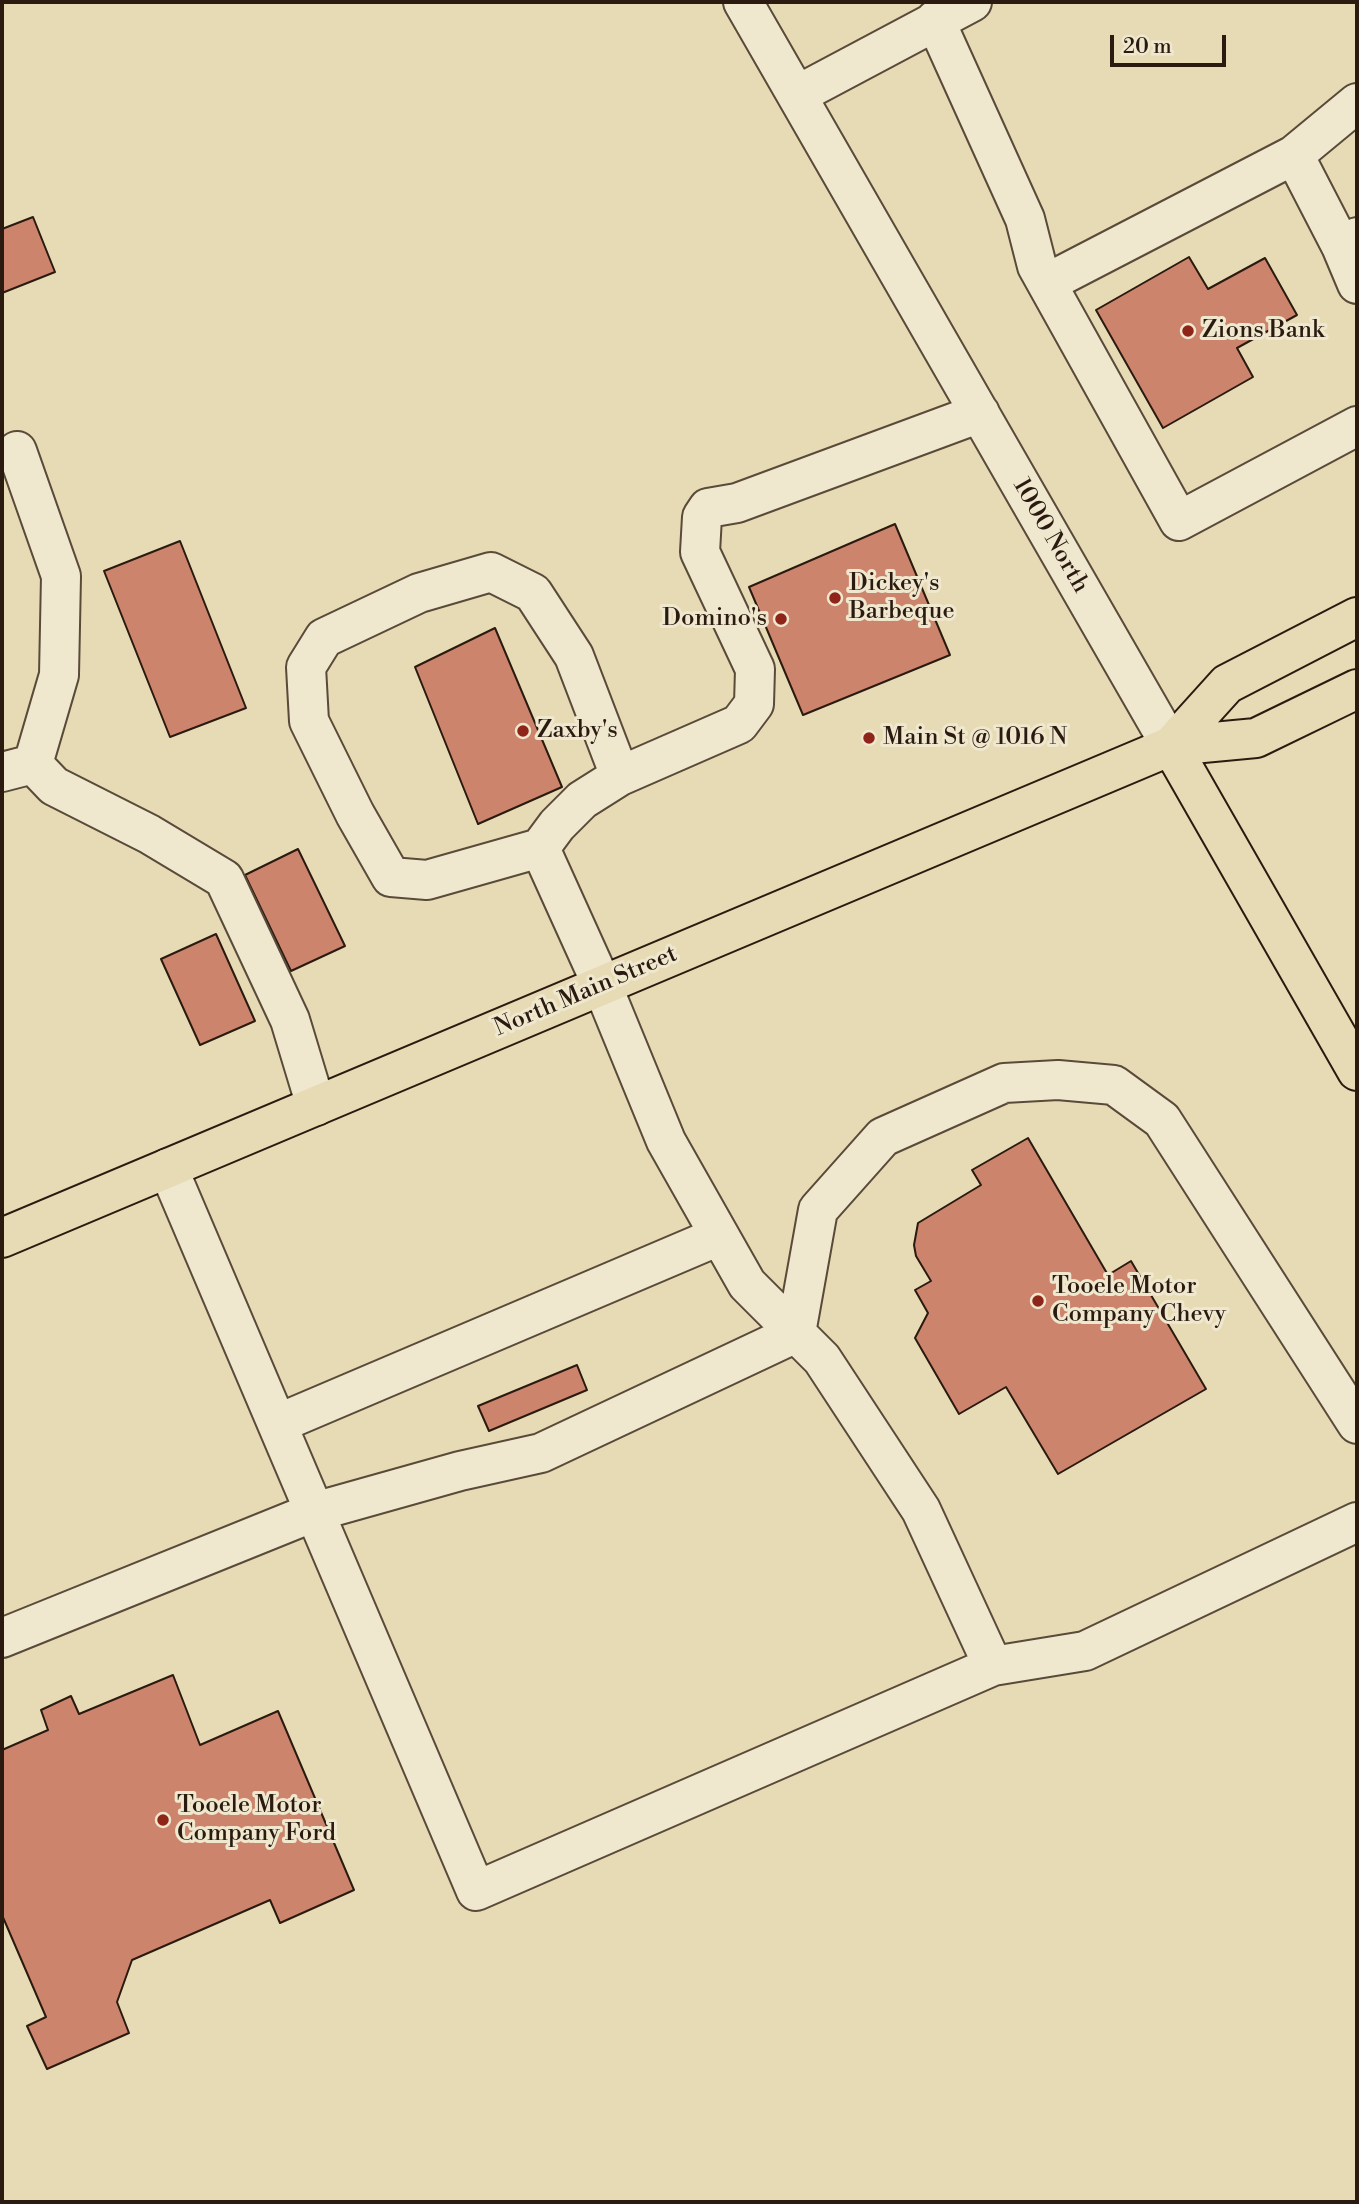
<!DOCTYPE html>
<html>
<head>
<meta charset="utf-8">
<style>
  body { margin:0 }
  #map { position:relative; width:1359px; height:2204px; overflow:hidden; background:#e7dbb5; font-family:"Libre Bodoni",serif }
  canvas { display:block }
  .frame { position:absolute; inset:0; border:4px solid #2a1a10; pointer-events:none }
  .scale { position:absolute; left:1110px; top:35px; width:116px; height:32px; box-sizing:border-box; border:4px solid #2a1a10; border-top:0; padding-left:9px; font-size:21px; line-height:24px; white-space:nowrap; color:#2a1a10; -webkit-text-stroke:5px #efe8cf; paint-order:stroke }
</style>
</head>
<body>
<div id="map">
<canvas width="1359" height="2204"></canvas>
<div class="frame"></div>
<div class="scale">20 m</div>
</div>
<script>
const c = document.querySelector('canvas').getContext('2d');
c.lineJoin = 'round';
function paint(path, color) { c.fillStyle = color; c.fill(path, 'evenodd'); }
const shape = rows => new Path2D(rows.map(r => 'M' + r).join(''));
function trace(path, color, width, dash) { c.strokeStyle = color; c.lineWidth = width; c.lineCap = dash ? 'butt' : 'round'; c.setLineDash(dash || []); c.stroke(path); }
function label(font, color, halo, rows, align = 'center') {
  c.font = font + ' "Libre Bodoni",serif'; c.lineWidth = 6; c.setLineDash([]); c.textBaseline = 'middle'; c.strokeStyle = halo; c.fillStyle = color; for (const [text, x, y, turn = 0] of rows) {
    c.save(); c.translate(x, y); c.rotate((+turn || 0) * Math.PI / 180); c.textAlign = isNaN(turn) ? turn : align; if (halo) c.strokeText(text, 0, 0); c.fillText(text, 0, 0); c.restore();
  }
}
const building = shape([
  [33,217,55,272,2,293,2,229,33,217],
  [1189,257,1208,289,1265,258,1297,315,1237,348,1253,377,1163,428,1096,310,1189,257],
  [895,524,950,655,803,715,749,587,895,524],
  [180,541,246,708,170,737,104,571,180,541],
  [495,628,562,787,478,824,415,667,495,628],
  [298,849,345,946,291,971,245,875,298,849],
  [216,934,255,1021,200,1045,161,959,216,934],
  [1028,1138,1108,1275,1131,1261,1206,1389,1058,1474,1006,1387,959,1414,915,1338,928,1313,915,1290,931,1281,916,1256,914,1245,918,1223,981,1185,972,1170,1028,1138],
  [577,1365,587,1390,489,1431,478,1406,577,1365],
  [173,1675,200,1745,278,1711,354,1890,280,1923,270,1900,132,1960,117,2002,129,2033,47,2069,27,2026,46,2017,2,1915,2,1750,48,1730,41,1710,71,1696,79,1714,173,1675]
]);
const minor = shape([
  [743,2,1171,746],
  [935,20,1025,219,1037,266,1179,521,1357,426],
  [797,95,972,2],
  [1294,155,1341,246],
  [1357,237,1341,246,1357,284],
  [1047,283,1294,155,1357,103],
  [17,451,61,576,59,675,33,764],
  [2,772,33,764,54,786,149,834,224,879,290,1020,316,1106],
  [540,848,427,880,391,877,355,814,309,721,306,667,324,638,419,593,491,572,533,593,574,656,620,776],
  [168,1168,476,1891,993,1666,921,1510,822,1359,747,1284,666,1141,602,985,540,848,557,825,582,800,620,776,739,724,754,704,755,669,700,552,702,517,708,508,737,503,980,413],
  [277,1424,719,1236],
  [2,1638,314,1512,460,1471,541,1453,796,1333,818,1210,883,1137,1004,1083,1058,1080,1114,1085,1162,1120,1357,1424],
  [993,1666,1085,1651,1357,1522]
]);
const major = shape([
  [1171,746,1357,1071]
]);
const highway = shape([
  [1171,746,1227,684,1357,617],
  [2,1238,1171,746,1256,738,1357,689]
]);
const markers = [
  [1188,331,7,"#8f2418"],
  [835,598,7,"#8f2418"],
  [781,619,7,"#8f2418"],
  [523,731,7,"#8f2418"],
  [869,738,7,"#8f2418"],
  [1038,1301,7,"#8f2418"],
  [163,1820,7,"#8f2418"]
];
const poiNames = [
  ["Zions Bank",1202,331],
  ["Dickey's",849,584],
  ["Barbeque",849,612],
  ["Domino's",767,619,"right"],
  ["Zaxby's",537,731],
  ["Main St @ 1016 N",883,738],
  ["Tooele Motor",1052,1287],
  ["Company Chevy",1052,1315],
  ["Tooele Motor",177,1806],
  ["Company Ford",177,1834]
];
const streetNames = [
  ["1000 North",1050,536,60],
  ["North Main Street",586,992,-23]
];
paint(building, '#cd846c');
trace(building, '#2a1a10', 2);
trace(minor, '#594a39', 42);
trace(major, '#2a1a10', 42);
trace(highway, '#2a1a10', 42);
trace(minor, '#efe8cf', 38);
trace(major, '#e7dbb5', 38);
trace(highway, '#e7dbb5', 38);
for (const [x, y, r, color] of markers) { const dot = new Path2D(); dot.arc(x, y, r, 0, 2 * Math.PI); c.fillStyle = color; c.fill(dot); trace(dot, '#efe8cf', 2.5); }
label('24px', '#2a1a10', '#efe8cf', poiNames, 'left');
label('24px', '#2a1a10', '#efe8cf', streetNames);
</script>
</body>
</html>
